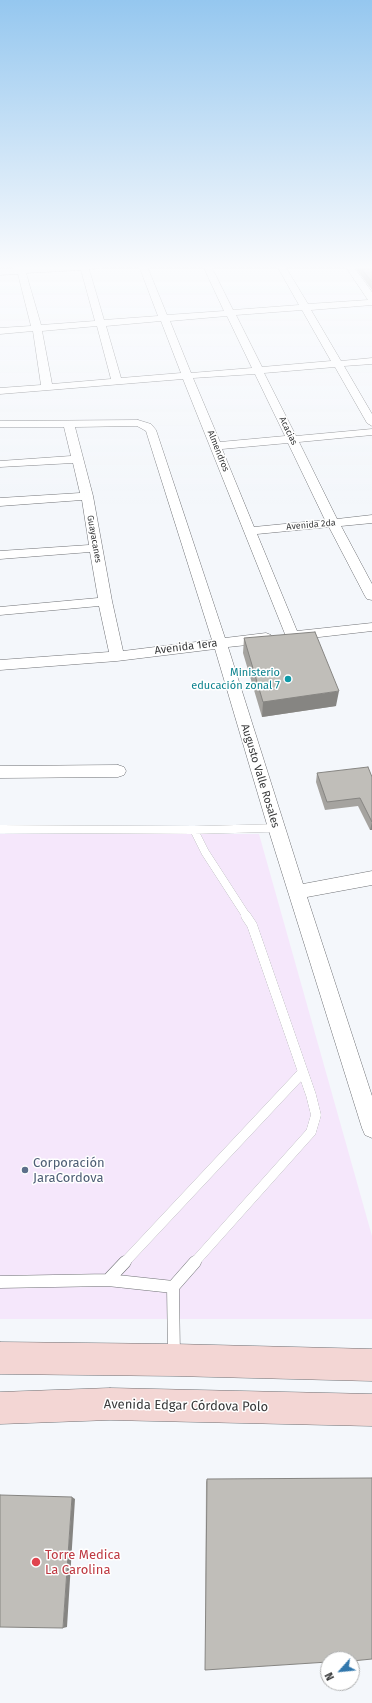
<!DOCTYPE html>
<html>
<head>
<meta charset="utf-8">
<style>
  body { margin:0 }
  #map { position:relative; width:372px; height:1703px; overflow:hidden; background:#f4f7fb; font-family:"Fira Sans",sans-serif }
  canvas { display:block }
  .north { position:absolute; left:320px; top:1651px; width:40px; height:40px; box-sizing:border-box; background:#fff; border:1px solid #afb0b0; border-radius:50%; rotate:243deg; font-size:11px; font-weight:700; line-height:16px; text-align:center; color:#38393a }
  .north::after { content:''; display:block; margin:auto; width:14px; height:18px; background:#3177ac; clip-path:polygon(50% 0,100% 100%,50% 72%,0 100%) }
</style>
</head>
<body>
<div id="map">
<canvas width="372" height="1703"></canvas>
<div class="north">N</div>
</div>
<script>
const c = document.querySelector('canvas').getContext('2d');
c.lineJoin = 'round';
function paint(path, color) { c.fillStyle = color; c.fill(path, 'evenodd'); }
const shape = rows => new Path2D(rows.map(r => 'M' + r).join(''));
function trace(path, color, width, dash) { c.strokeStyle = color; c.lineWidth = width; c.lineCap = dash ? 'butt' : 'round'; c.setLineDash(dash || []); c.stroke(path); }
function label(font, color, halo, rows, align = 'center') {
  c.font = font + ' "Fira Sans",sans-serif'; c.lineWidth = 3; c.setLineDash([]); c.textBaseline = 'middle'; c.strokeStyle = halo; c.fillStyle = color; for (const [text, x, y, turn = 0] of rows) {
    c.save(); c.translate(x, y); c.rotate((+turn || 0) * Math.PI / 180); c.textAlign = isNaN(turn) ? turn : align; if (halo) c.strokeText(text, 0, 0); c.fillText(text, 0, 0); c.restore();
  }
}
const commercial = shape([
  [0,834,259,834,372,1236,372,1319,0,1319]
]);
const laneFar2 = shape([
  [0,829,194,830,205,852,247,917],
  [194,830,276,828]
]);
const laneFar1 = shape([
  [124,1263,303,1072],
  [194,1263,311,1132,316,1115,311,1095,252,925,246,916]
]);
const lane = shape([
  [108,1280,125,1262],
  [0,1282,108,1280,173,1287],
  [174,1355,173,1287,195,1262]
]);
const street = shape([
  [16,266,24,266,25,268,103,266,102,268,89,269,104,320,158,316,139,266,147,266,167,315,224,311,203,266,211,266,233,310,299,305,277,266,285,266,308,304,368,300,345,266,353,266,372,292,372,305,311,310,341,361,372,358,372,364,344,366,372,414,372,426,367,423,335,367,264,373,296,436,372,429,372,435,299,442,337,519,372,515,372,523,341,526,372,584,372,600,367,599,365,596,329,527,257,534,297,631,372,623,372,631,293,640,287,639,183,379,0,394,0,388,41,385,33,331,0,334,0,328,31,326,18,274,0,275,0,269,16,268,16,266],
  [81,270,95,321,41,325,26,273,81,270],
  [302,310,331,361,262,367,236,315,302,310],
  [227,316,252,368,191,373,170,321,227,316],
  [161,321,181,373,121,378,106,326,161,321],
  [97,326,111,379,52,384,42,331,97,326],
  [255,374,285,436,220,442,193,378,255,374],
  [288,443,325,520,254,527,222,449,288,443],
  [138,420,151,424,156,430,225,638,266,633,271,635,273,638,271,641,266,643,228,647,303,884,372,871,372,885,307,897,372,1096,372,1138,365,1135,362,1128,268,828,215,649,117,661,0,670,0,660,109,652,99,606,0,615,0,607,98,598,90,552,0,559,0,551,89,545,82,500,0,506,0,498,80,493,73,463,0,467,0,461,71,456,64,427,0,427,0,421,138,420],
  [137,426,146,431,212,640,123,651,112,601,93,496,75,427,137,426],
  [118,765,124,767,126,771,124,775,118,777,0,778,0,766,118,765]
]);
const secondary = shape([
  [0,1342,174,1344,372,1349,372,1381,174,1376,0,1374,0,1342],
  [110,1388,372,1394,372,1426,110,1420,0,1424,0,1392,110,1388]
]);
const wall = shape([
  [354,266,372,266,372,290],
  [244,638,336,706,262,717,243,653],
  [317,773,372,777,372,830,370,830,358,806,325,810,316,782],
  [207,1479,205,1670,205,1667,206,1482]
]);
const shadedWall = shape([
  [339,691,336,706,262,717,263,702],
  [372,822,372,830,370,830],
  [72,1497,75,1499,67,1627,63,1628]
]);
const building = shape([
  [359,266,372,266,372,282,359,266],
  [315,632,339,691,263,702,244,638,315,632],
  [368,767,372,777,372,822,360,798,327,802,317,773,368,767],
  [372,1478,372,1659,352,1661,352,1659,328,1659,328,1662,205,1670,207,1479,372,1478],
  [0,1495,72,1497,63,1628,0,1627,0,1495]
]);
const markers = [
  [288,679,4,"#0f9aa8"],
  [25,1170,4,"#5c6f8a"],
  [36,1562,5,"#e0444e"]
];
const farStreetnames = [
  ["Acacias",288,431,64],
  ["Almendros",218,451,68],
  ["Avenida 2da",311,525,-5],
  ["Guayacanes",94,539,80]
];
const streetNames = [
  ["Avenida 1era",186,647,-7],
  ["Augusto Valle Rosales",260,776,73]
];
const cultureNames = [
  ["Ministerio",280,673],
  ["educación zonal 7",280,686]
];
const nearServicenames = [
  ["Corporación",33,1163],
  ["JaraCordova",33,1178]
];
const nearStreetnames = [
  ["Avenida Edgar Córdova Polo",186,1406,1]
];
const nearHealthnames = [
  ["Torre Medica",45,1555],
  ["La Carolina",45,1570]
];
paint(commercial, '#f5e7fb');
trace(laneFar2, '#707276', 8);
trace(laneFar1, '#707276', 10);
trace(lane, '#707276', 13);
trace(street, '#707276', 1);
trace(secondary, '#707276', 1);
trace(laneFar2, '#fff', 8);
trace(laneFar1, '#fff', 10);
trace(lane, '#fff', 12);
paint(street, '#fff');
paint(secondary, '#f3d6d4');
paint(wall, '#a5a39f');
paint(shadedWall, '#868582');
paint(building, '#c0beb9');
trace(building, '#868582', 1);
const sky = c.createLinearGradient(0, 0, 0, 504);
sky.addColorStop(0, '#95c7ef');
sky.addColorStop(0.53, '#fafbfd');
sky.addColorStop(1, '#fafbfd00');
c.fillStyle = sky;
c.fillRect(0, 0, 372, 504);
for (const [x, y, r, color] of markers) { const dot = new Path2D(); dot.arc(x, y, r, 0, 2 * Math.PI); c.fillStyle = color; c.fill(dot); trace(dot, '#fff', 1.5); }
label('9px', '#38393a', '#fff', farStreetnames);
label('11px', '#38393a', '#fff', streetNames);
label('11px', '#0d838f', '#fff', cultureNames, 'right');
label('13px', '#4e5e75', '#fff', nearServicenames, 'left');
label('13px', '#38393a', '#fff', nearStreetnames);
label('13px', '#be3a42', '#fff', nearHealthnames, 'left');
</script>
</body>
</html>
